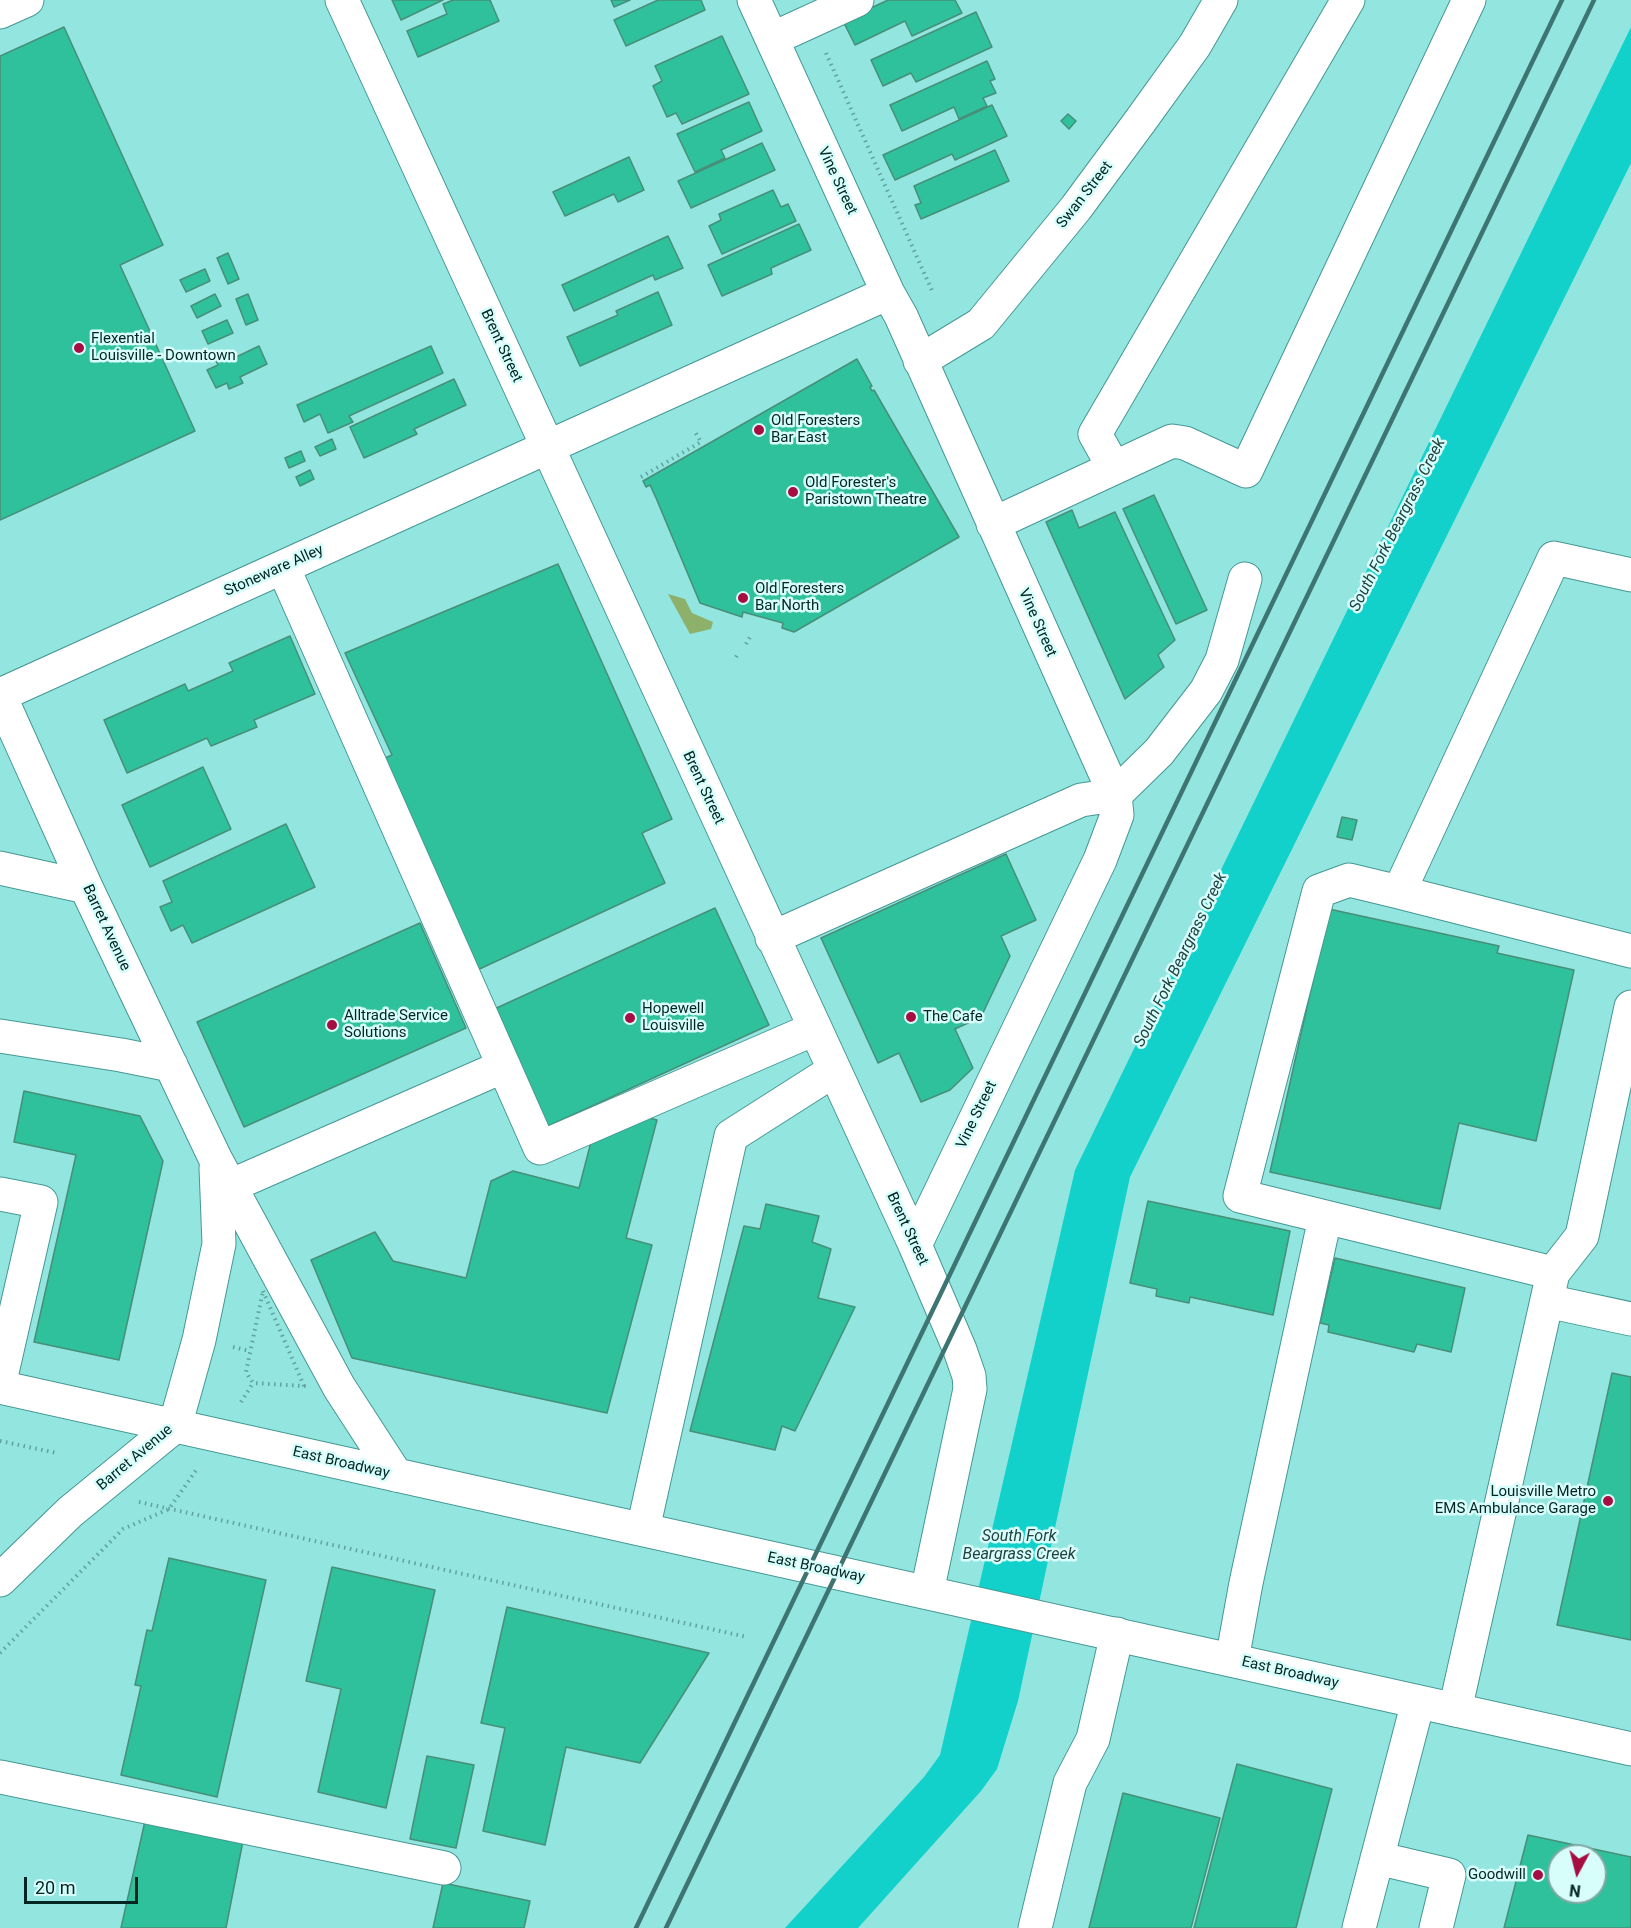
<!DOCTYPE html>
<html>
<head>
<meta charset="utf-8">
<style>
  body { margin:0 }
  #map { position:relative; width:1631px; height:1928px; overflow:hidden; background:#93e5e0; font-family:Roboto,sans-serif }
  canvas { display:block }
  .north { position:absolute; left:1547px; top:1844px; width:60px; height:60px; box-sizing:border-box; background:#d7fefb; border:2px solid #82a8a5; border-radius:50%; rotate:187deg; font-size:16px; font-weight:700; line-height:24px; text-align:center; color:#022624 }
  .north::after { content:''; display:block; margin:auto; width:21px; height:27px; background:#a60e41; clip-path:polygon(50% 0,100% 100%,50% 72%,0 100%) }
  .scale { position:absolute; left:24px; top:1877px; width:114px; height:27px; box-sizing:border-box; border:3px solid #022624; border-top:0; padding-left:8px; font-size:18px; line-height:21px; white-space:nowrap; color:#022624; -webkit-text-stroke:4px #d7fefb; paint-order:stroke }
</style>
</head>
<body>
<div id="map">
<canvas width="1631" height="1928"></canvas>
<div class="north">N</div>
<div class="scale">20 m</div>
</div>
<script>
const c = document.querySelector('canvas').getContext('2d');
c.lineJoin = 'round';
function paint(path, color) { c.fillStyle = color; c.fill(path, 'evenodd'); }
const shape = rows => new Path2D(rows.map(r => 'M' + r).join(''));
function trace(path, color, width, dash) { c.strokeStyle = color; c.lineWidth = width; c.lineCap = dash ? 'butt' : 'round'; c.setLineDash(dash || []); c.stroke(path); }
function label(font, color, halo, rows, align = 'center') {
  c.font = font + ' Roboto,sans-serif'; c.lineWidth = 5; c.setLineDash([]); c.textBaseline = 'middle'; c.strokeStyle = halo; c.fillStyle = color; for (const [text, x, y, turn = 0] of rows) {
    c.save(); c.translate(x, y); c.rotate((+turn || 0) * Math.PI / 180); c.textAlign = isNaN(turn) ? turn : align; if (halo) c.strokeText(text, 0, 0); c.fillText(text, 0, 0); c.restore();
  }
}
const green = shape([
  [668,594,685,599,692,613,713,622,711,629,690,634]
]);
const water = shape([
  [1631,27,1631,163,1130,1177,1018,1701,997,1769,981,1791,858,1928,785,1928,924,1777,940,1755,1075,1170]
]);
const building = shape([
  [392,0,443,0,401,20,392,0],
  [453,0,490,0,499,21,418,57,407,31,447,14,443,4,453,0],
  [611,0,630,0,614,7,611,0],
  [658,0,701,0,705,10,626,46,614,20,658,0],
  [888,0,955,0,962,13,912,36,905,21,855,45,843,21,888,0],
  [976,12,992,47,916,82,911,73,883,86,871,60,976,12],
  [64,27,163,245,120,265,195,431,0,520,0,56,64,27],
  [722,36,749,94,682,124,676,113,667,117,653,86,662,81,655,66,722,36],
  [987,61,995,79,990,81,996,93,983,98,987,106,959,119,954,107,902,131,890,105,987,61],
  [749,102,762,131,721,150,725,158,695,172,677,134,749,102],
  [992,105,1007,136,955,160,952,154,895,180,883,155,992,105],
  [1068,114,1076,121,1069,129,1061,121,1068,114],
  [762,143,775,170,691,208,678,181,762,143],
  [995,150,1009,181,921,219,915,205,921,203,914,186,995,150],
  [629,157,644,190,618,202,614,194,565,216,553,192,629,157],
  [773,190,781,207,788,204,796,221,722,254,709,226,721,220,719,214,773,190],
  [799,224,811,250,771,268,772,274,722,296,708,265,799,224],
  [668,236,683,268,655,280,653,275,574,311,562,285,668,236],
  [228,253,239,279,228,284,217,258,228,253],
  [205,269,210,281,186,292,180,280,205,269],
  [658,292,672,325,580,366,567,337,618,315,616,311,658,292],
  [215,294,221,306,197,318,191,306,215,294],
  [248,294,258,320,246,325,236,299,248,294],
  [227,320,233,333,208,344,202,331,227,320],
  [259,346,267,364,240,377,243,383,229,389,227,383,216,388,207,370,218,365,215,359,229,353,232,359,259,346],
  [431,346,443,373,349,416,353,422,328,433,320,414,304,422,297,405,431,346],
  [857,359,872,386,870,387,872,391,874,390,959,537,794,632,782,628,783,623,743,612,742,617,700,603,656,498,650,485,646,487,643,481,857,359],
  [454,379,466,405,414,429,417,434,364,458,350,427,454,379],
  [332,439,336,449,320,456,315,447,332,439],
  [301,451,305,461,289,468,285,458,301,451],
  [310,470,314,479,300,486,296,477,310,470],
  [1154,495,1207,610,1176,624,1123,509,1154,495],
  [1072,510,1079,528,1115,512,1175,640,1158,655,1164,667,1125,699,1046,522,1072,510],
  [558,564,672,819,642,833,665,883,473,972,376,762,392,755,345,653,558,564],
  [290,636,315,694,254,720,257,727,211,746,207,738,127,773,104,720,185,684,188,691,233,671,229,663,290,636],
  [203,767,231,829,150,867,122,805,203,767],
  [1342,817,1357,820,1352,840,1337,837,1342,817],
  [286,824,315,887,192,943,183,925,171,931,160,907,172,902,163,881,286,824],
  [1006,854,1036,920,1001,936,1010,956,981,1017,955,1029,973,1068,950,1090,921,1102,899,1053,878,1063,821,938,1006,854],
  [715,908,769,1025,544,1128,490,1011,715,908],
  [1329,909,1499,946,1497,953,1574,970,1536,1141,1459,1123,1440,1209,1270,1172,1329,909],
  [420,923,466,1028,244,1127,197,1022,420,923],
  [24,1091,140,1116,163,1161,119,1360,34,1342,76,1155,14,1142,24,1091],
  [646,1117,657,1120,626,1238,652,1245,607,1413,352,1358,311,1260,375,1232,393,1261,466,1278,491,1181,513,1171,579,1188,591,1142,646,1117],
  [1148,1201,1290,1231,1273,1315,1190,1297,1189,1303,1156,1296,1157,1289,1130,1283,1148,1201],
  [766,1204,819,1216,812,1242,831,1249,818,1298,855,1307,795,1431,782,1426,775,1450,690,1431,744,1226,760,1229,766,1204],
  [1335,1258,1465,1288,1451,1352,1417,1344,1414,1352,1328,1332,1329,1325,1320,1323,1335,1258],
  [1612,1373,1631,1377,1631,1640,1557,1625,1612,1373],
  [169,1558,266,1580,217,1797,121,1775,141,1686,135,1685,147,1630,152,1631,169,1558],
  [332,1567,435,1590,386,1808,318,1792,341,1689,306,1681,332,1567],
  [507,1607,709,1653,640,1763,566,1747,545,1845,483,1831,505,1728,481,1723,507,1607],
  [427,1756,474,1765,456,1848,410,1839,427,1756],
  [1237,1764,1332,1789,1296,1928,1194,1928,1237,1764],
  [1123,1793,1220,1818,1191,1928,1089,1928,1123,1793],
  [145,1821,243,1841,226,1928,121,1928,145,1821],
  [1528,1835,1631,1857,1631,1928,1504,1928,1528,1835],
  [1559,1856,1595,1856,1595,1892,1559,1892,1559,1856],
  [443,1883,530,1901,524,1928,433,1928,443,1883]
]);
const path = shape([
  [826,53,933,293],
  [641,477,701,442,694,430],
  [746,644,750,637],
  [736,657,739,652],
  [263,1291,304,1386,253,1383,246,1372,263,1291],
  [233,1347,250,1351],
  [241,1402,253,1383],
  [0,1441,57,1453],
  [139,1502,747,1637],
  [0,1653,123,1529,169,1509,197,1469]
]);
const minor = shape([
  [342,0,915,1245,960,1350,969,1376,970,1389,927,1592],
  [754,0,888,293,901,316,1115,795,1117,815,1100,860,915,1245],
  [0,12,27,0],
  [772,39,857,0],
  [920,361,981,324,1076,208,1141,120,1195,45,1221,0],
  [1114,468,1095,434,1348,0],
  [993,524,1172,441,1185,443,1246,471,1469,0],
  [283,567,540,1148,814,1029],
  [0,695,888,293],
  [0,696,86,887,215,1158,339,1387,396,1475],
  [0,868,86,887],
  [1399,892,1631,951],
  [772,938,1081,800,1115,795,1159,752,1206,691,1222,660,1245,579],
  [0,1036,121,1055,171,1065],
  [230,1186,504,1066],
  [0,1194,41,1202,0,1381],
  [1553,1273,1582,1236,1631,1007],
  [1547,1301,1631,1319],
  [643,1529,731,1136,833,1071],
  [0,1580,70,1512,175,1426,199,1340,219,1244,216,1168],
  [1232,1660,1246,1583,1325,1218],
  [1455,1710,1553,1273,1240,1196,1319,891,1349,880,1399,892,1554,558,1631,575],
  [0,1777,444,1868],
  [1377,1858,1449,1875,1436,1928],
  [1035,1928,1070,1783,1093,1739,1117,1634],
  [1359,1928,1418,1702]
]);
const major = shape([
  [0,1387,1631,1749]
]);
const rail = shape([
  [636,1928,1562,0],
  [666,1928,1594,0]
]);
const markers = [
  [79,348,6,"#a60e41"],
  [759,430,6,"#a60e41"],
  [793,492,6,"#a60e41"],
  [743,598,6,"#a60e41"],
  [911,1017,6,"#a60e41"],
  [630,1018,6,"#a60e41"],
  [332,1025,6,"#a60e41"],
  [1608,1501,6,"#a60e41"],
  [1538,1875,6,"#a60e41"]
];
const streetNames = [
  ["Vine Street",837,181,65],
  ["Swan Street",1085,195,-52],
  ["Brent Street",501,346,65],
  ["Stoneware Alley",274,571,-24],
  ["Vine Street",1037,623,66],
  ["Brent Street",703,788,65],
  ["Barret Avenue",106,928,65],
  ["Vine Street",977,1115,-64],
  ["Brent Street",907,1229,65],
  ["Barret Avenue",135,1458,-40],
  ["East Broadway",341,1463,13],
  ["East Broadway",816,1568,12],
  ["East Broadway",1290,1673,13]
];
const poiNames = [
  ["Flexential",91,339],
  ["Louisville - Downtown",91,356],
  ["Old Foresters",771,421],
  ["Bar East",771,438],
  ["Old Forester's",805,483],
  ["Paristown Theatre",805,500],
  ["Old Foresters",755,589],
  ["Bar North",755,606],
  ["Hopewell",642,1009],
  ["Louisville",642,1026],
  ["Alltrade Service",344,1016],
  ["Solutions",344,1033],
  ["The Cafe",923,1017],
  ["Louisville Metro",1596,1492,"right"],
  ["EMS Ambulance Garage",1596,1509,"right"],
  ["Goodwill",1526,1875,"right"]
];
const waterNames = [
  ["South Fork Beargrass Creek",1398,525,-63],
  ["South Fork Beargrass Creek",1181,960,-64],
  ["South Fork",1019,1537],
  ["Beargrass Creek",1019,1555]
];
paint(green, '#8db06b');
paint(water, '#12d0ca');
paint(building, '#2ec19b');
trace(building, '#478f79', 1.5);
trace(minor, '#459893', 35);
trace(major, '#459893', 35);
trace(path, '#60a29e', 4, [1.5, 4.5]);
trace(minor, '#fff', 33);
trace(major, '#fff', 33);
trace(rail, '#3e7572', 4.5);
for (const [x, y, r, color] of markers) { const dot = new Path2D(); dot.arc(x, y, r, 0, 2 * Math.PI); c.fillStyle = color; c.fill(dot); trace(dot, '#d7fefb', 2); }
label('15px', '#022624', '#d7fefb', streetNames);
label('15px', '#022624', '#d7fefb', poiNames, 'left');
label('italic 16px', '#224341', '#d7fefb', waterNames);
</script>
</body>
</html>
